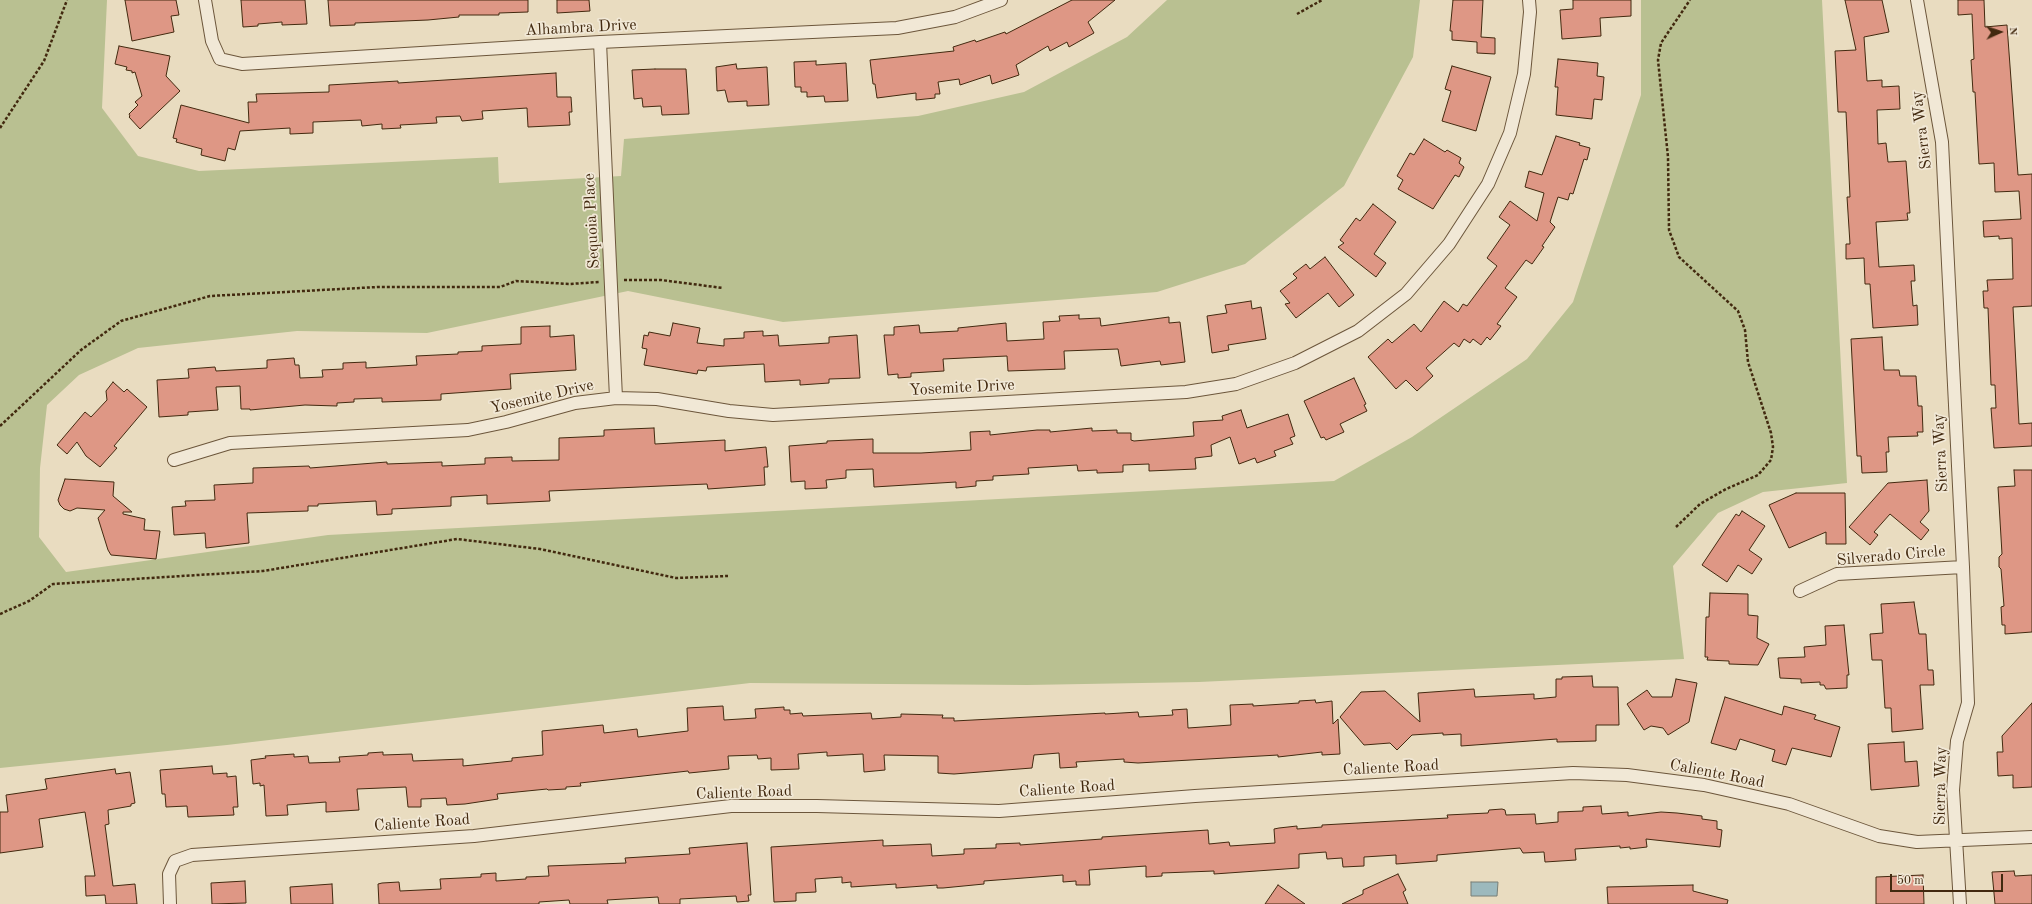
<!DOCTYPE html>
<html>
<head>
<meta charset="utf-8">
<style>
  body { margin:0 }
  #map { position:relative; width:2032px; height:904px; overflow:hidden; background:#e9dcc0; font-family:"Old Standard TT",serif }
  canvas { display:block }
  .north { position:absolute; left:1980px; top:12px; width:40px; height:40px; -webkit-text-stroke:3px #f1e8d6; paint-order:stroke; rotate:87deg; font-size:11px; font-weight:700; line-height:16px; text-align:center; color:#42290f }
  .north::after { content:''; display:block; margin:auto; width:14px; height:18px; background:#42290f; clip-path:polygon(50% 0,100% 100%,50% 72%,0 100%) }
  .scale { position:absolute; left:1890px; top:874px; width:113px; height:18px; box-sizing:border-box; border:2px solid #42290f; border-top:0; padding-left:5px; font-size:12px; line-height:14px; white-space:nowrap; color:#42290f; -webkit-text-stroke:3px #f1e8d6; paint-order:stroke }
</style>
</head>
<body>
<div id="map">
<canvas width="2032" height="904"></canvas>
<div class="north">N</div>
<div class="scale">50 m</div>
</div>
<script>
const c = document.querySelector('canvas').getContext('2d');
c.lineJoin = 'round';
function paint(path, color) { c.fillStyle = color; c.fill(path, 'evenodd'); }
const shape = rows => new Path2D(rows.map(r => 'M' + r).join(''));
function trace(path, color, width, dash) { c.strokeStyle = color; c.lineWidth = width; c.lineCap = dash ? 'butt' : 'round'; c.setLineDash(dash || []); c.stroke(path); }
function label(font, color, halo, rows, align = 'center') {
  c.font = font + ' "Old Standard TT",serif'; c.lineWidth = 3.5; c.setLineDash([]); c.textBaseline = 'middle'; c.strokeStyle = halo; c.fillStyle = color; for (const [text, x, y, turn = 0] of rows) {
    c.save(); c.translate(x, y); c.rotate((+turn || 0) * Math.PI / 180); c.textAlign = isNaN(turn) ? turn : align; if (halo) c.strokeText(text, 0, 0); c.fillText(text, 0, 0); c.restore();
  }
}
const green = shape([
  [0,0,107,0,102,108,138,156,199,171,498,157,499,183,621,176,624,139,918,116,1024,92,1127,37,1167,0,1420,0,1413,57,1344,186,1245,264,1157,292,783,322,628,291,427,333,297,331,138,348,79,375,47,405,40,468,39,537,66,572,328,535,1334,481,1412,437,1527,359,1573,302,1641,95,1641,0,1822,0,1847,483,1763,492,1718,513,1673,566,1684,659,1199,682,1027,685,750,683,227,745,0,768]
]);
const water = shape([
  [1471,882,1498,882,1497,896,1471,896,1471,882]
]);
const building = shape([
  [125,0,176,0,179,15,171,16,174,32,132,41,125,0],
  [241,0,305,0,307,24,282,25,282,22,258,24,258,26,243,27,241,0],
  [328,0,528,0,528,12,499,13,499,15,459,15,459,17,428,20,355,23,355,25,330,26,328,0],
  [557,0,589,0,590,11,557,13,557,0],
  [1072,0,1115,0,1088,22,1094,33,1069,47,1067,42,1050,51,1048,46,1016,65,1019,75,992,84,990,75,960,85,959,79,938,82,940,94,935,94,935,98,916,100,916,93,877,98,875,84,873,84,870,60,954,51,953,47,975,40,976,42,1005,32,1006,34,1072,0],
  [1453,0,1483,0,1481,37,1495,38,1495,54,1477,53,1477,42,1452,40,1452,31,1450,31,1453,0],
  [1573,0,1631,0,1631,16,1600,18,1601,36,1562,39,1560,10,1573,9,1573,0],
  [1845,0,1882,0,1889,32,1864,37,1867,81,1882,80,1882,87,1899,86,1900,109,1877,110,1878,144,1886,143,1888,162,1906,161,1910,213,1907,213,1908,220,1876,222,1879,267,1914,265,1915,281,1911,281,1913,306,1917,305,1918,325,1873,328,1870,284,1865,284,1864,258,1846,259,1846,244,1850,244,1847,197,1850,197,1846,112,1838,112,1835,51,1856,50,1845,0],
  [1958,0,1984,0,1985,27,2007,25,2018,175,2032,174,2032,306,2013,307,2019,424,2032,423,2032,446,1994,448,1991,408,1996,408,1995,385,1991,385,1988,308,1984,308,1983,291,1988,291,1987,280,2013,279,2012,238,1999,239,1999,236,1984,237,1983,221,2021,219,2019,191,1995,192,1994,163,1979,164,1975,92,1973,92,1971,60,1974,59,1972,14,1958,15,1958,0],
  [119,46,170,56,166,76,180,91,140,129,129,117,130,116,129,114,138,105,135,102,142,96,135,72,132,73,132,71,126,70,127,67,115,64,119,46],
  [1558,59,1598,63,1597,76,1604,77,1602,100,1594,99,1592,119,1556,115,1558,87,1555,87,1558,59],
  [816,61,816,65,846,63,848,101,825,102,824,96,807,97,807,92,801,92,801,87,795,87,794,62,816,61],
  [736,64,737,69,767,67,769,105,747,106,747,101,728,102,725,90,717,91,716,67,736,64],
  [1452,66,1491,77,1476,131,1442,121,1451,91,1445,89,1452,66],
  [655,69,686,69,689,114,662,115,661,106,643,107,642,98,634,99,632,70,655,69],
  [556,73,557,97,571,97,572,112,569,112,570,125,528,127,527,108,482,111,483,119,462,121,460,116,436,117,437,123,400,125,401,128,382,129,382,124,362,126,361,120,313,122,313,133,290,134,290,128,240,131,235,150,228,148,225,161,201,155,202,149,176,142,177,139,173,138,181,105,249,123,248,102,257,102,256,94,329,92,329,85,398,81,398,83,556,73],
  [1556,136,1580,143,1579,145,1590,148,1587,160,1584,159,1573,194,1570,193,1568,200,1558,197,1550,222,1555,227,1542,246,1544,247,1532,264,1526,260,1505,288,1517,297,1497,324,1501,326,1490,340,1487,337,1481,345,1473,339,1470,343,1464,339,1459,347,1454,343,1426,368,1433,376,1417,391,1406,380,1396,389,1368,357,1388,339,1392,343,1414,324,1421,332,1444,301,1458,312,1463,304,1467,306,1497,266,1487,258,1510,225,1499,217,1510,201,1537,221,1544,193,1525,187,1529,171,1542,175,1556,136],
  [1424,139,1445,152,1447,150,1461,158,1459,163,1464,167,1459,177,1455,175,1433,209,1398,189,1403,180,1397,176,1410,153,1414,155,1424,139],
  [1373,204,1396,222,1374,254,1386,263,1376,277,1338,247,1344,243,1340,240,1356,218,1360,221,1373,204],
  [1325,257,1354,295,1339,307,1328,293,1296,318,1285,304,1290,303,1280,291,1297,278,1293,274,1306,264,1310,269,1325,257],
  [1251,301,1252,309,1261,307,1266,339,1228,345,1229,350,1212,353,1207,316,1227,313,1225,305,1251,301],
  [1079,315,1079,319,1100,318,1101,326,1169,317,1169,323,1180,322,1185,362,1161,365,1160,361,1121,366,1118,349,1064,351,1065,369,1008,371,1007,356,943,359,944,371,911,373,911,377,898,378,898,374,888,375,884,335,894,335,894,327,919,325,920,333,958,331,958,328,1006,323,1007,341,1044,339,1043,322,1060,321,1059,316,1079,315],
  [673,323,700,328,697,343,724,346,724,339,744,338,744,332,763,331,763,336,778,335,779,346,829,343,829,337,857,335,860,378,829,379,829,383,800,385,800,380,765,382,764,364,707,367,706,371,698,370,697,374,644,365,647,349,642,348,644,335,648,336,649,332,670,336,673,323],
  [550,326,550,337,574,335,576,370,510,374,511,389,441,394,441,400,382,402,382,398,354,399,354,402,337,403,337,406,305,405,250,410,250,409,241,409,240,386,216,387,218,410,188,412,188,415,159,417,157,380,189,378,188,369,215,367,216,371,267,368,267,360,294,358,295,365,299,365,300,378,323,377,322,370,343,369,343,363,366,362,366,368,417,365,416,356,458,354,458,352,482,351,482,346,521,344,521,327,550,326],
  [1882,337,1884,370,1899,370,1900,376,1916,376,1918,406,1922,406,1923,432,1917,432,1918,436,1888,437,1889,452,1886,452,1887,472,1862,473,1861,456,1857,456,1851,339,1882,337],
  [1354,378,1366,404,1364,405,1367,411,1340,424,1344,432,1326,440,1324,437,1321,438,1304,401,1354,378],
  [113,382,124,392,127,389,147,407,114,446,117,448,100,467,86,456,77,442,67,454,57,445,85,412,91,417,107,400,106,391,113,382],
  [1241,410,1247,428,1288,414,1295,436,1290,438,1293,444,1274,451,1276,456,1257,463,1255,458,1239,464,1230,437,1211,445,1212,456,1195,458,1196,469,1149,471,1149,464,1123,465,1123,472,1097,473,1097,470,1078,471,1077,465,1028,468,1029,474,993,476,993,480,976,481,976,486,956,488,956,482,874,487,873,469,846,470,846,478,826,480,827,488,805,489,805,481,791,482,789,446,827,443,827,441,873,439,873,453,921,453,971,450,970,432,990,431,990,435,1037,430,1050,430,1050,432,1092,428,1092,431,1117,430,1117,433,1131,433,1131,440,1134,441,1171,438,1194,436,1193,422,1223,420,1222,416,1241,410],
  [654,428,655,444,725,440,725,451,766,447,768,467,764,467,765,485,708,489,707,484,549,491,550,501,487,504,487,495,451,497,451,506,392,509,392,514,377,515,376,501,318,504,318,506,308,506,308,511,247,513,249,543,206,548,205,533,174,535,172,507,186,506,185,501,215,500,214,485,253,483,253,468,309,466,310,468,387,462,387,464,442,462,442,466,485,464,485,458,512,457,512,461,559,460,559,438,604,436,604,430,654,428],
  [2014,470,2032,470,2032,632,2005,634,2005,625,2002,625,2001,607,2004,606,2001,569,1999,567,1999,557,2002,554,1998,487,2015,486,2014,470],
  [65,479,114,482,113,496,132,512,123,512,123,514,145,519,144,530,160,531,156,559,111,555,108,550,98,518,105,510,77,508,70,511,64,509,60,505,58,500,65,479],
  [1927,480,1929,511,1920,522,1929,530,1921,540,1890,514,1874,532,1878,535,1870,545,1849,527,1888,483,1927,480],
  [1796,493,1845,493,1846,544,1826,544,1826,532,1789,548,1769,505,1796,493],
  [1742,511,1765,526,1749,550,1762,559,1752,574,1738,565,1727,582,1702,565,1736,514,1739,516,1742,511],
  [1710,593,1748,594,1748,615,1758,616,1757,638,1769,644,1758,665,1729,664,1729,661,1707,660,1708,657,1705,657,1706,617,1709,617,1710,593],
  [1914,602,1919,634,1926,634,1928,670,1933,670,1934,685,1920,685,1923,729,1892,732,1891,708,1885,708,1882,660,1872,660,1870,634,1883,633,1881,604,1914,602],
  [1844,625,1849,675,1847,675,1847,688,1826,689,1824,685,1820,685,1820,682,1801,683,1801,679,1780,678,1778,658,1805,657,1804,647,1826,645,1825,626,1844,625],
  [1592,676,1593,687,1618,687,1619,725,1596,725,1596,741,1557,742,1557,739,1461,746,1461,734,1443,735,1443,733,1412,735,1397,750,1390,743,1364,745,1340,717,1361,692,1385,691,1420,722,1418,693,1474,689,1475,697,1534,694,1534,699,1556,697,1556,679,1562,679,1562,677,1592,676],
  [1676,679,1697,683,1689,722,1668,735,1663,728,1651,726,1644,730,1627,704,1647,690,1652,697,1672,697,1676,679],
  [1725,697,1782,715,1784,706,1816,715,1814,719,1840,727,1831,757,1792,748,1786,765,1772,761,1775,750,1740,739,1736,750,1711,743,1725,697],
  [1315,700,1316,703,1332,701,1333,724,1338,719,1340,754,1322,755,1322,752,1278,757,1278,755,1138,763,1124,762,1124,759,1076,762,1077,767,1060,768,1059,753,1034,755,1032,768,954,774,938,773,938,756,884,755,885,770,864,772,863,754,827,756,827,752,798,754,799,769,771,770,771,758,758,759,757,755,728,756,729,769,689,773,688,771,580,783,581,786,566,787,566,789,548,790,547,789,497,794,498,799,465,804,447,805,446,798,421,799,421,807,408,807,406,787,357,789,359,810,326,812,326,802,287,805,288,815,266,816,264,785,260,786,260,783,253,784,251,760,266,758,265,756,294,754,294,757,308,756,309,763,340,762,339,757,368,755,368,753,383,752,383,755,412,754,413,761,463,759,463,766,512,761,512,758,543,755,542,731,603,725,604,733,637,729,638,737,688,731,687,708,723,706,724,720,756,718,755,709,784,707,784,710,790,710,790,714,802,713,803,716,871,713,872,719,901,717,901,714,939,715,943,715,942,718,954,718,954,721,1105,713,1105,714,1138,712,1139,717,1173,715,1172,710,1187,709,1188,728,1231,725,1230,705,1253,704,1253,706,1299,703,1299,701,1315,700],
  [2032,703,2032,787,2013,788,2013,775,1998,776,1997,752,2003,752,2002,736,2032,703],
  [1904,742,1905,762,1917,761,1919,786,1871,790,1868,744,1904,742],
  [212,766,213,774,227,773,227,777,236,776,238,807,233,807,234,815,188,817,187,806,166,807,165,794,162,794,160,770,212,766],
  [115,769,116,774,130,772,135,803,131,804,131,806,108,810,109,824,105,825,113,886,135,884,137,904,106,904,105,895,86,896,85,876,95,876,85,812,39,819,43,847,0,853,0,812,8,812,6,795,47,789,45,779,115,769],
  [1601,806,1602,814,1628,812,1628,816,1661,812,1677,813,1702,816,1702,819,1717,821,1717,829,1722,830,1720,847,1646,839,1647,847,1630,849,1630,847,1620,848,1620,846,1575,849,1576,860,1545,862,1544,852,1523,853,1520,848,1437,855,1437,861,1396,864,1396,855,1364,857,1364,866,1343,867,1342,858,1327,859,1326,852,1299,854,1299,868,1214,874,1214,871,1162,873,1162,876,1146,877,1146,866,1089,870,1090,885,1076,885,1076,881,1063,882,1063,875,984,881,984,884,943,888,937,888,937,885,896,888,896,884,851,887,851,882,842,883,842,877,815,879,816,892,796,893,796,901,774,902,771,847,883,840,883,846,931,844,932,856,964,854,964,849,996,848,996,844,1020,843,1020,845,1102,839,1102,837,1208,830,1209,844,1229,842,1230,846,1275,843,1274,829,1279,828,1297,826,1297,829,1322,827,1322,825,1448,818,1447,815,1488,813,1489,810,1502,809,1505,810,1506,815,1535,814,1536,824,1558,822,1558,812,1583,811,1583,807,1601,806],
  [747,843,751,895,748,895,749,901,737,902,736,896,680,899,680,904,659,904,658,897,607,900,608,904,570,904,569,900,539,902,539,904,379,904,378,884,382,883,399,882,400,891,441,889,440,879,481,877,481,874,496,873,496,881,526,879,526,877,549,876,548,866,626,863,625,858,690,854,689,848,747,843],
  [2014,871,2015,876,2032,875,2032,904,1995,904,1992,872,2014,871],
  [1398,874,1406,890,1403,892,1408,904,1342,904,1363,894,1363,890,1398,874],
  [1923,875,1924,904,1876,904,1876,877,1923,875],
  [245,881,246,903,212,904,211,883,245,881],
  [332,884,333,904,291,904,290,887,332,884],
  [1278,885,1305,904,1265,904,1278,885],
  [1693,885,1693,891,1728,900,1727,904,1608,904,1607,887,1693,885]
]);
const path = shape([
  [1297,14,1322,0],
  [0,128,44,61,67,0],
  [624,280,661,280,723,288],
  [0,426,81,350,121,321,210,296,378,287,500,287,516,281,570,284,599,282],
  [1676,527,1700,504,1726,489,1758,475,1771,460,1773,447,1771,433,1748,362,1745,330,1738,311,1679,257,1669,230,1668,157,1658,60,1661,43,1690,0],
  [0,614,29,601,53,584,263,571,457,539,540,549,676,578,728,576]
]);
const minor = shape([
  [205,0,212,41,220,59,242,64,600,42,897,28,955,17,1001,0],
  [1917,0,1942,142,1963,567,1968,703,1957,741,1953,790,1960,904],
  [600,42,616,398],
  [174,460,230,443,468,430,506,422,575,403,616,398,657,399,729,411,773,415,1186,392,1236,384,1295,363,1358,331,1406,294,1449,244,1488,184,1510,133,1524,74,1530,12,1529,0],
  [1800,591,1837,574,1963,567],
  [170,904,169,874,175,861,192,855,474,836,731,806,817,806,999,811,1195,796,1573,773,1627,775,1704,785,1789,804,1879,836,1917,842,2032,837]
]);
const streetNames = [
  ["Alhambra Drive",581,28,-3],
  ["Sierra Way",1922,130,-97],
  ["Sequoia Place",592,221,-93],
  ["Yosemite Drive",962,388,-3],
  ["Yosemite Drive",542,397,-13],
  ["Sierra Way",1941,453,-93],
  ["Silverado Circle",1891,556,-5],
  ["Caliente Road",1391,768,-3],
  ["Caliente Road",1717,774,11],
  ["Sierra Way",1941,786,-89],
  ["Caliente Road",1067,789,-4],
  ["Caliente Road",744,793,-2],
  ["Caliente Road",422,823,-4]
];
paint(green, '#b9c091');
paint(water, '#9cb9bd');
trace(water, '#787f77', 1);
paint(building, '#de9785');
trace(building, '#42290f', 1);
trace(minor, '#6c563b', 14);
trace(path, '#42290f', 2.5, [3, 2]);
trace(minor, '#f1e8d6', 12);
label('16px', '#42290f', '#f1e8d6', streetNames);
</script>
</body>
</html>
